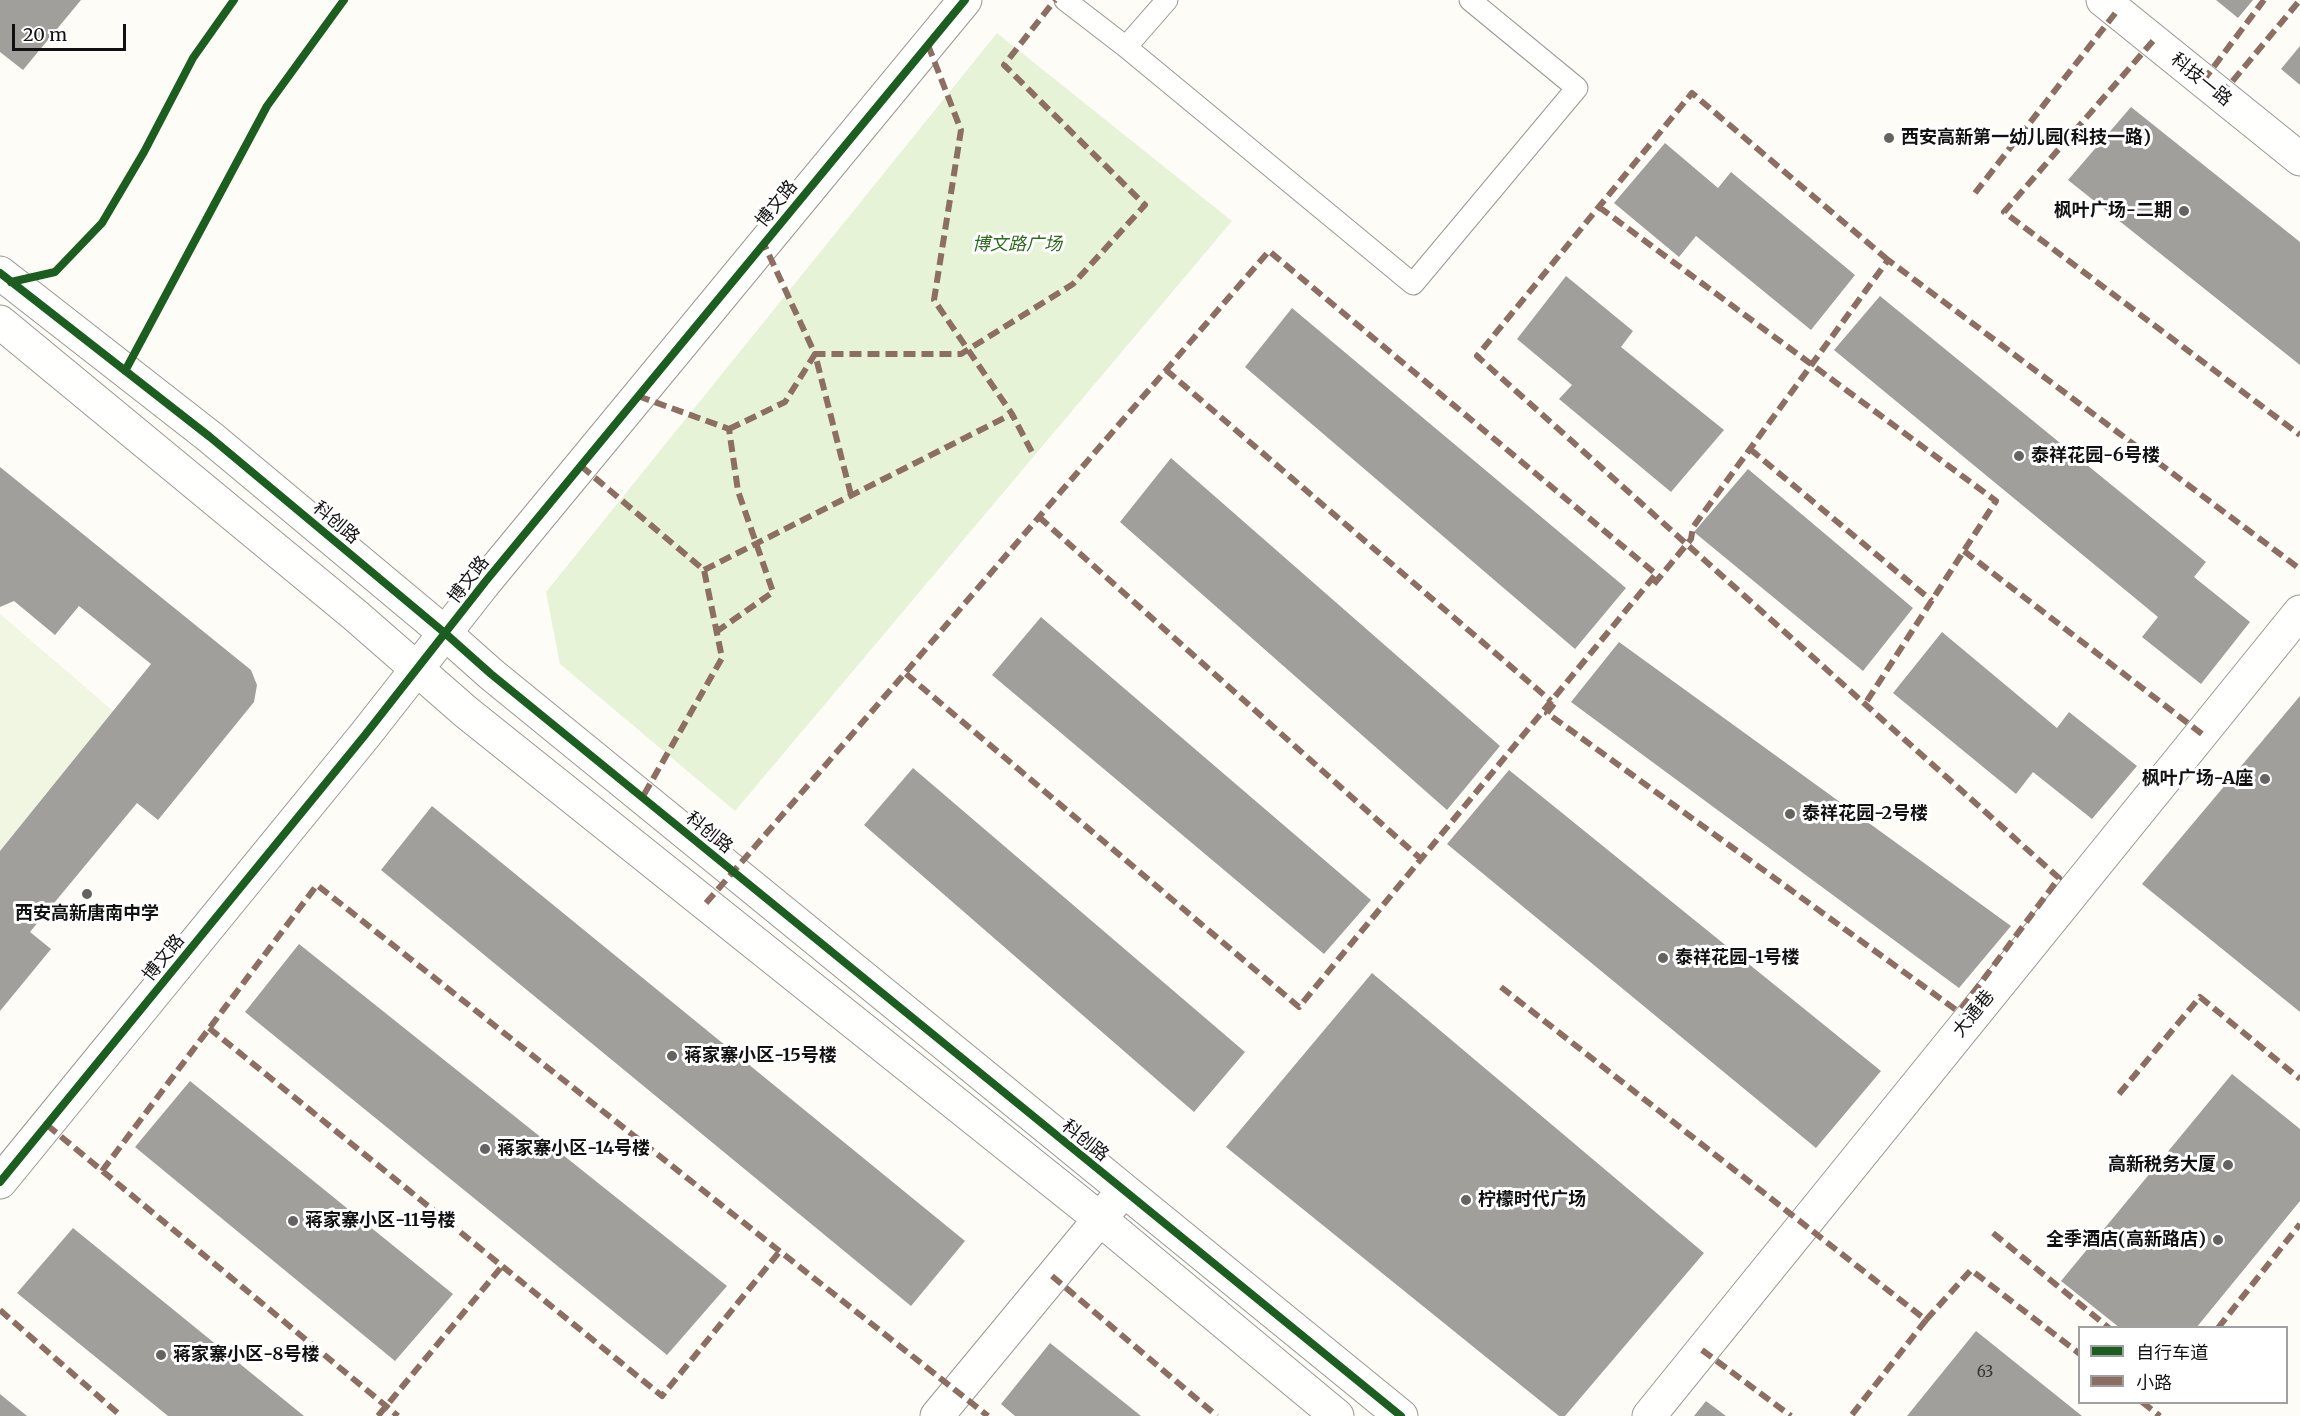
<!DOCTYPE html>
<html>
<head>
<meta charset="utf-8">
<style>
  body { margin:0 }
  #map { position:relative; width:2300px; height:1416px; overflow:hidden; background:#fdfcf7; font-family:Merriweather,"Noto Sans SC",serif }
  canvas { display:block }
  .legend { position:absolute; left:2078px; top:1326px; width:210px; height:78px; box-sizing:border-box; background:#fff; border:2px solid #a0a0a0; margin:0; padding:8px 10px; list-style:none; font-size:18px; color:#111 }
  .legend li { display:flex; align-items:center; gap:12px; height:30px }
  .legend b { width:30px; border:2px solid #a0a0a0 }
  .scale { position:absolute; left:12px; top:24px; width:114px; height:27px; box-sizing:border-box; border:3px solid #111; border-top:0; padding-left:8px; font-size:18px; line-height:21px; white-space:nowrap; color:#111; -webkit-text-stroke:4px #fff; paint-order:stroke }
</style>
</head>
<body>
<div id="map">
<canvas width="2300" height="1416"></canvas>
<ul class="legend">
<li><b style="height:8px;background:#1b5e20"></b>自行车道</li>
<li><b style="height:8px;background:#8d6e63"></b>小路</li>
</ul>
<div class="scale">20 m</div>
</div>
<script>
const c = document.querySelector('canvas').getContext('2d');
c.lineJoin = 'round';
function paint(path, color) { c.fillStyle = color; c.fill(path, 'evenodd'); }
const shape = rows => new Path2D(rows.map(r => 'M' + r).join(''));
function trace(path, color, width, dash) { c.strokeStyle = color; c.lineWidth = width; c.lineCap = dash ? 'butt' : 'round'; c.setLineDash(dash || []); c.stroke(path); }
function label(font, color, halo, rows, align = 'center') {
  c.font = font + ' Merriweather,"Noto Sans SC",serif'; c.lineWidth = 6; c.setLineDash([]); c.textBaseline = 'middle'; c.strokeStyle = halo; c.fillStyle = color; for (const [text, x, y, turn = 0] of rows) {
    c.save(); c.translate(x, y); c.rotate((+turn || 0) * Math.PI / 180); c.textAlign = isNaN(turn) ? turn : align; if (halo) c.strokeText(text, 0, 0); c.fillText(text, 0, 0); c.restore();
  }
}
const green = shape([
  [997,33,1232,221,735,811,560,664,546,592]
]);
const pitch = shape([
  [0,614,120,717,0,863]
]);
const building = shape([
  [0,0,81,0,23,70,0,52],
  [2216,0,2253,0,2238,18],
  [2300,46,2300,85,2281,69],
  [2131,107,2300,242,2300,365,2068,180],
  [1665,143,1718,188,1731,172,1855,275,1811,330,1696,236,1679,257,1614,203],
  [1566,276,1633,331,1621,347,1724,430,1671,492,1559,399,1572,385,1517,339],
  [1880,296,2206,562,2194,577,2250,622,2201,684,2142,637,2158,617,1834,350],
  [1292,308,1626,588,1575,649,1245,367],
  [1171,458,1500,746,1447,810,1120,522],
  [0,467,251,670,257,685,254,702,158,820,137,803,30,932,51,949,0,1011,0,851,151,664,79,606,55,635,14,601,0,607],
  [1748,469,1913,608,1863,671,1694,532],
  [1041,617,1371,900,1324,954,992,675],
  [1942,632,2057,728,2069,712,2137,766,2092,819,2033,772,2016,794,1893,693],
  [1619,642,2011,926,1959,988,1571,702],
  [2300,696,2300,1012,2142,884],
  [913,768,1245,1052,1194,1112,864,825],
  [1509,770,1881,1071,1816,1148,1447,844],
  [432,806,965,1241,911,1306,381,870],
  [299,944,727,1286,667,1355,245,1012],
  [1372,973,1704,1253,1565,1416,1559,1416,1226,1147],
  [2232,1074,2300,1129,2300,1201,2196,1328,2120,1328,2061,1281],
  [190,1081,453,1294,395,1361,135,1147],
  [73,1228,304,1416,168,1416,17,1293],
  [1976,1331,2082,1416,1907,1416],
  [1050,1343,1141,1416,1015,1416,1001,1404],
  [0,1394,27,1416,0,1416],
  [1706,1401,1726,1416,1694,1416]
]);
const service = shape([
  [1065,0,1126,47,1413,284,1577,88,1470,0],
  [1126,47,1167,0]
]);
const minor = shape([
  [937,1416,1123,1191]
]);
const tertiary = shape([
  [2103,0,2300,159],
  [0,273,210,437,446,634,491,674,1401,1416],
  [0,322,355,615,466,712,1100,1219,1337,1416],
  [0,1182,365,735,485,582,965,0],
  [1649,1416,2300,612]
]);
const quiet = shape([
  [2153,41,2004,212,2300,435],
  [928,45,961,130,934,300,1012,414,1034,456],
  [2203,81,2264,0],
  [2221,95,2300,0],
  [1975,193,2117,11],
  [1599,207,1996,501,1865,704],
  [1888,260,1692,93,1477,356,2059,878,1959,1012],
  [1166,370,1551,701],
  [638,396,729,429,738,491,773,592,716,632],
  [729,429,785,402,815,354,764,244],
  [1750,449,1932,601],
  [581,466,704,570,722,658,642,798],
  [851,495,815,354,961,354,1073,284,1145,205,1004,65,1055,0],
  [1039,517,1421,859],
  [1964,551,2202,734],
  [704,570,1012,414],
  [1654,584,1687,544,1691,539,1693,527,1888,260,2300,569],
  [1554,704,1547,713,1970,1020],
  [706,903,733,872,905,673,1039,517,1269,251,1656,574,1299,1007,905,673],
  [1501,987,1926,1320,1851,1416],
  [209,1028,662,1396,780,1251],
  [2119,1094,2200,997,2300,1079],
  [47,1125,398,1416],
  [102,1171,317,885,988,1416],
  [1993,1233,2109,1328],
  [1052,1276,1217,1416],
  [0,1310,121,1416],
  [1926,1320,1971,1270,2080,1354],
  [2218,1328,2300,1224],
  [1702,1350,1791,1416],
  [2142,1402,2160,1416],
  [378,1416,503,1265]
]);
const cycleway = shape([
  [0,273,210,437,446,634,491,674,1401,1416],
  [11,282,55,272,102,223,144,152,193,58,234,0],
  [125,371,267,106,344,0],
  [0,1182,365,735,485,582,965,0]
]);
const markers = [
  [1889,138,6,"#646362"],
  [2184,211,6,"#646362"],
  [2019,456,6,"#646362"],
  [2265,779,6,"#646362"],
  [1790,814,6,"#646362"],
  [87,894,6,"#646362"],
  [1663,958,6,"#646362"],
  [672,1056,6,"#646362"],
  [485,1149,6,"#646362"],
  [2228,1165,6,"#646362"],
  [1466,1200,6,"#646362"],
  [293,1221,6,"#646362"],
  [2218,1240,6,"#646362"],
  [161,1355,6,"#646362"]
];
const numberNames = [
  ["63",1985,1373]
];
const streetNames = [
  ["科技一路",2201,80,39],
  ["博文路",777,204,-51],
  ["科创路",336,523,40],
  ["博文路",469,580,-52],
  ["科创路",709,833,39],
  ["博文路",164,958,-51],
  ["大通巷",1974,1014,-51],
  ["科创路",1085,1141,39]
];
const poiNames = [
  ["西安高新第一幼儿园(科技一路)",1901,138],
  ["枫叶广场-二期",2172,211,"right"],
  ["泰祥花园-6号楼",2031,456],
  ["枫叶广场-A座",2253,779,"right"],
  ["泰祥花园-2号楼",1802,814],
  ["西安高新唐南中学",87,914,"center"],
  ["泰祥花园-1号楼",1675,958],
  ["蒋家寨小区-15号楼",684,1056],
  ["蒋家寨小区-14号楼",497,1149],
  ["高新税务大厦",2216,1165,"right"],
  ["柠檬时代广场",1478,1200],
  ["蒋家寨小区-11号楼",305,1221],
  ["全季酒店(高新路店)",2206,1240,"right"],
  ["蒋家寨小区-8号楼",173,1355]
];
const parkNames = [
  ["博文路广场",1017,245]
];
paint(green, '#e7f3d7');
paint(pitch, '#f0f6e1');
paint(building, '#a19f9c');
trace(service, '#979795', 23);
trace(minor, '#979795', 35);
trace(tertiary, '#979795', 35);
trace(service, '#fffffe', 21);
trace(minor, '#fffffe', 33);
trace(tertiary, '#fffffe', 33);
trace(quiet, '#8d6e63', 6, [12, 6]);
trace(cycleway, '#1b5e20', 8);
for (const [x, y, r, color] of markers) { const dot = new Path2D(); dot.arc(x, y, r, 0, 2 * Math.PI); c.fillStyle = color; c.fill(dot); trace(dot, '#fff', 2); }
label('15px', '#353434', null, numberNames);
label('18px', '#111', '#fff', streetNames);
label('bold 18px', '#111', '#fff', poiNames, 'left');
label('italic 18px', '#2f6b1f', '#fff', parkNames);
</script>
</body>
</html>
